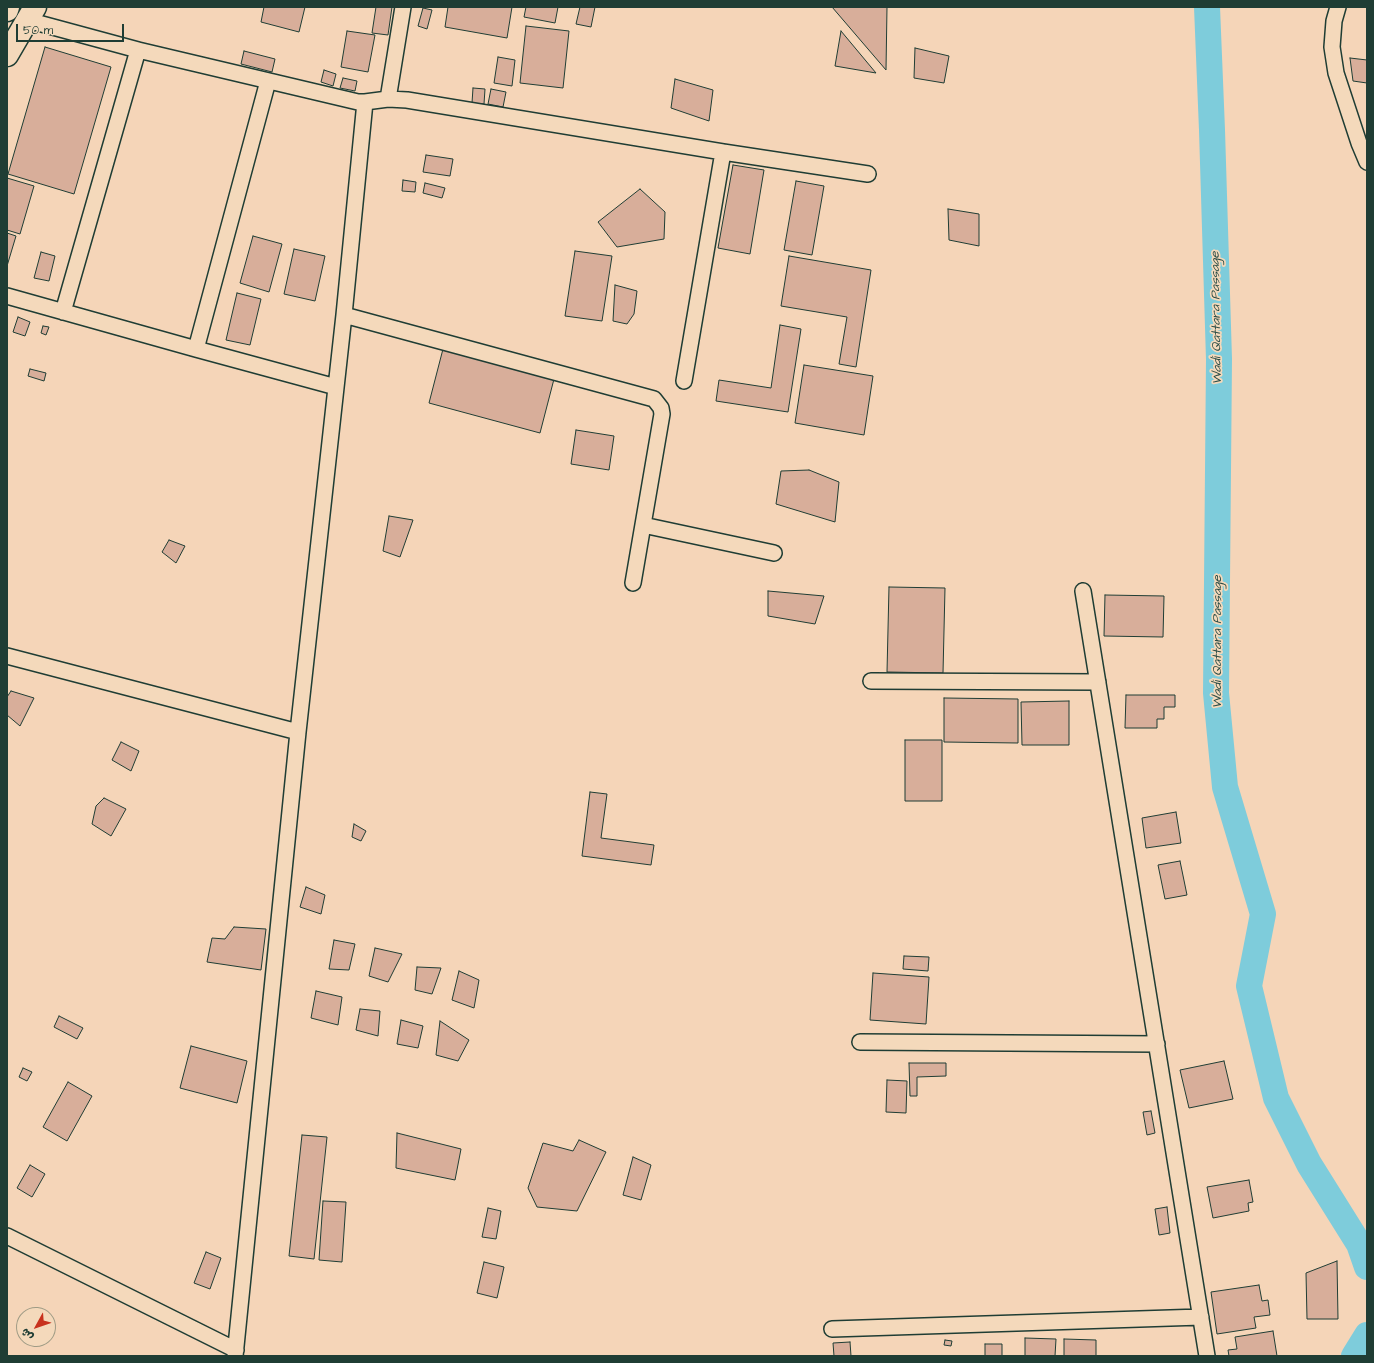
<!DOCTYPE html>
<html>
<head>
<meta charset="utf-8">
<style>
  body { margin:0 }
  #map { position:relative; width:1374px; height:1363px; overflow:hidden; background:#f5d5b8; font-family:"Architects Daughter","Playpen Sans Arabic",sans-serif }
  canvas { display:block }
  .frame { position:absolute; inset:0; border:8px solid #1f3d34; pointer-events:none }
  .north { position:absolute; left:16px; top:1307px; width:40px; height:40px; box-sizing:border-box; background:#f4d9bb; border:1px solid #9f9b85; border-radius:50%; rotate:230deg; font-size:11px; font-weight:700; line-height:16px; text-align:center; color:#1f3d34 }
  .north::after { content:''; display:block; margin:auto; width:14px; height:18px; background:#c8321e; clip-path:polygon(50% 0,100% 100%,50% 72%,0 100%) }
  .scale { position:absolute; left:16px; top:24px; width:108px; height:18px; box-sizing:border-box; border:2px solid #1f3d34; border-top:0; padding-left:5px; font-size:12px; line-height:14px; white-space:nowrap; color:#1f3d34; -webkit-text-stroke:3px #f4d9bb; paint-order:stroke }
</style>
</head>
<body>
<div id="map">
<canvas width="1374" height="1363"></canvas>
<div class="frame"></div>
<div class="north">ش</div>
<div class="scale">50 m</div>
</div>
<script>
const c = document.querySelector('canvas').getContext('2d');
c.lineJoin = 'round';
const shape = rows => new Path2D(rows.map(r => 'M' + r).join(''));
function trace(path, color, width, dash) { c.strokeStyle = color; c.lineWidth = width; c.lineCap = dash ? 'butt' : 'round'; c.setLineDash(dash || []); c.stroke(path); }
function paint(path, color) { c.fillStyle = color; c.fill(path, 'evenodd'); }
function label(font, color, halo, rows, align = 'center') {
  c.font = font + ' "Architects Daughter",sans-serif'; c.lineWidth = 3.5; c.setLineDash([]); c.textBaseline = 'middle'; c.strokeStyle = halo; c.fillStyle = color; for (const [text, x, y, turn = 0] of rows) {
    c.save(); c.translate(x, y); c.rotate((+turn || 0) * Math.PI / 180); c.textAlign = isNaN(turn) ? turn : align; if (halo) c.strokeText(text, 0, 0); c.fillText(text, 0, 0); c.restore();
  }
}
const river = shape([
  [1207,7,1212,130,1219,359,1216,693,1225,787,1263,914,1249,986,1276,1098,1309,1164,1359,1244,1367,1267],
  [1354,1356,1367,1335]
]);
const building = shape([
  [264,7,305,7,299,32,261,22,264,7],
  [376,7,392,7,388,35,372,33,376,7],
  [448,7,512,7,507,38,445,27,448,7],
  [526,7,558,7,555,23,524,17,526,7],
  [580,7,595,7,591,27,576,24,580,7],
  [832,7,887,7,886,70,832,7],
  [423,8,432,10,427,29,418,26,423,8],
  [526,26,569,31,563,88,520,83,526,26],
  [347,31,375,35,368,72,341,67,347,31],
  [841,31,876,73,835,66,841,31],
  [45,47,111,67,74,194,8,174,45,47],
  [915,48,949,56,944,83,914,78,915,48],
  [244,51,275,59,272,72,241,64,244,51],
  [498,57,515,60,512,86,494,83,498,57],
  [1350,58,1367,60,1367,83,1353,81,1350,58],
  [324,70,336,74,333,86,321,82,324,70],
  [343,78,357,81,355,91,340,88,343,78],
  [675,79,713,90,709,121,671,108,675,79],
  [473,88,485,89,484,104,472,103,473,88],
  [491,89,506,92,503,107,488,104,491,89],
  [426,155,453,159,450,176,423,172,426,155],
  [733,165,764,170,750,254,718,248,733,165],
  [7,178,34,186,20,234,7,230,7,178],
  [403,180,416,182,415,192,402,191,403,180],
  [796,181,824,186,812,255,784,250,796,181],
  [425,183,445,188,442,198,423,193,425,183],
  [640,189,665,212,664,239,617,247,598,222,640,189],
  [948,209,979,214,979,246,949,240,948,209],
  [7,233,16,236,7,266,7,233],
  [253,236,282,244,269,292,240,283,253,236],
  [294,249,325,256,315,301,284,294,294,249],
  [575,251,612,256,602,321,565,316,575,251],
  [41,252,55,256,49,281,34,278,41,252],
  [789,256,871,270,856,367,839,364,847,317,781,306,789,256],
  [615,285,637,291,634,314,627,324,613,321,615,285],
  [237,293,261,299,250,345,226,340,237,293],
  [18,317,30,322,25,336,13,332,18,317],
  [780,325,801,329,788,412,716,401,719,380,771,388,780,325],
  [43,326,49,327,46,335,41,333,43,326],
  [443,349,554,379,540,433,429,403,443,349],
  [804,365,873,376,864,435,795,423,804,365],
  [30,369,46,373,44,381,28,376,30,369],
  [576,430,614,436,609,470,571,464,576,430],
  [809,470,839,482,835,522,776,504,781,471,809,470],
  [389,516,413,520,400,557,383,551,389,516],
  [169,540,185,546,176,563,162,552,169,540],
  [889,587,945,588,943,673,887,672,889,587],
  [768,591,824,596,815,624,768,616,768,591],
  [1105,595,1164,596,1163,637,1104,636,1105,595],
  [11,691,34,698,20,726,7,715,7,697,11,691],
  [1126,695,1175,695,1175,707,1164,707,1164,719,1157,719,1157,728,1125,728,1126,695],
  [944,698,1018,699,1018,743,944,742,944,698],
  [1069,701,1069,745,1022,745,1021,702,1069,701],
  [905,740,942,740,942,801,905,801,905,740],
  [121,742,139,751,131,771,112,760,121,742],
  [590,792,607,794,601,838,654,845,651,865,582,856,590,792],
  [104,798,126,809,111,836,92,824,96,806,104,798],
  [1176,812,1181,843,1146,848,1142,818,1176,812],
  [354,824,366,831,361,841,352,837,354,824],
  [1180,861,1187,895,1165,899,1158,865,1180,861],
  [306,887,325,895,321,914,300,907,306,887],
  [234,927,266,929,261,970,207,962,212,938,225,939,234,927],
  [334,940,355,944,349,970,329,969,334,940],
  [375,948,402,954,388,982,369,976,375,948],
  [904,956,929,957,928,971,903,969,904,956],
  [417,967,441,968,432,994,415,990,417,967],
  [459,971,479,980,474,1008,452,1000,459,971],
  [873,973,929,977,926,1024,870,1020,873,973],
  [316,991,342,997,338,1025,311,1018,316,991],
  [360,1009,380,1011,378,1036,356,1030,360,1009],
  [59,1016,83,1028,77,1039,54,1027,59,1016],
  [401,1020,423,1026,418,1048,397,1044,401,1020],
  [440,1021,469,1040,458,1061,436,1055,440,1021],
  [191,1046,247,1061,237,1103,180,1088,191,1046],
  [1224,1061,1233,1099,1189,1108,1180,1070,1224,1061],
  [909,1063,946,1063,946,1076,917,1077,917,1096,910,1096,909,1063],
  [23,1068,32,1072,27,1081,19,1077,23,1068],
  [887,1080,907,1081,906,1113,886,1112,887,1080],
  [68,1082,92,1096,67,1141,43,1127,68,1082],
  [1151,1111,1155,1133,1147,1135,1143,1112,1151,1111],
  [397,1133,461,1149,455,1180,396,1168,397,1133],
  [302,1135,327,1137,314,1259,289,1256,302,1135],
  [579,1140,606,1152,577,1211,537,1207,528,1188,543,1143,573,1151,579,1140],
  [633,1157,651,1165,641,1200,623,1195,633,1157],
  [30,1165,45,1174,32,1197,17,1188,30,1165],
  [1249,1180,1253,1202,1248,1203,1249,1211,1213,1218,1207,1187,1249,1180],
  [323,1201,346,1202,342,1262,319,1260,323,1201],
  [1167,1207,1170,1233,1159,1235,1155,1209,1167,1207],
  [488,1208,501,1211,496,1239,482,1237,488,1208],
  [206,1252,221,1258,210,1289,194,1283,206,1252],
  [1337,1261,1338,1319,1307,1319,1306,1273,1337,1261],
  [484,1262,504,1267,497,1298,477,1293,484,1262],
  [1259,1285,1262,1301,1268,1300,1270,1315,1254,1317,1256,1328,1217,1334,1211,1292,1259,1285],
  [1273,1331,1277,1356,1229,1356,1228,1350,1237,1349,1235,1337,1273,1331],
  [1025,1338,1056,1339,1055,1356,1025,1356,1025,1338],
  [1064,1339,1096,1340,1096,1356,1064,1356,1064,1339],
  [945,1340,952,1341,951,1346,944,1345,945,1340],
  [850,1342,851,1356,834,1356,833,1343,850,1342],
  [985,1344,1002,1344,1002,1356,985,1356,985,1344]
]);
const minor = shape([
  [1338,7,1334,21,1332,47,1336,73,1359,143,1367,162],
  [27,20,138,50,358,102,365,102,388,99,407,100,723,152,868,174],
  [388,99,403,7],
  [7,296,196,349,336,387],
  [63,312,138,50],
  [344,315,654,399,661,408,662,414,633,583],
  [196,349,268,81],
  [684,381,723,152],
  [643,525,774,553],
  [1083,591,1207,1356],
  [7,656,298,732],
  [871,681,1098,682],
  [860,1042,1157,1044],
  [7,1236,236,1350],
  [832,1329,1201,1317],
  [235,1356,298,732,344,315,365,102]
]);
const trunk = shape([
  [7,10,8,7],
  [7,55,35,7]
]);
const waterNames = [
  ["Wadi Qattara Passage",1217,318,-91],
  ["Wadi Qattara Passage",1218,642,-90]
];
trace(river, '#7eccdb', 26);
paint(building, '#d8ae9a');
trace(building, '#1f3d34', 1);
trace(minor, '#1f3d34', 18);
trace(trunk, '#1f3d34', 25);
trace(minor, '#f4d9bb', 15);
trace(trunk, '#f4d9bb', 22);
label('italic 13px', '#284b45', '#f4d9bb', waterNames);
</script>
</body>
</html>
